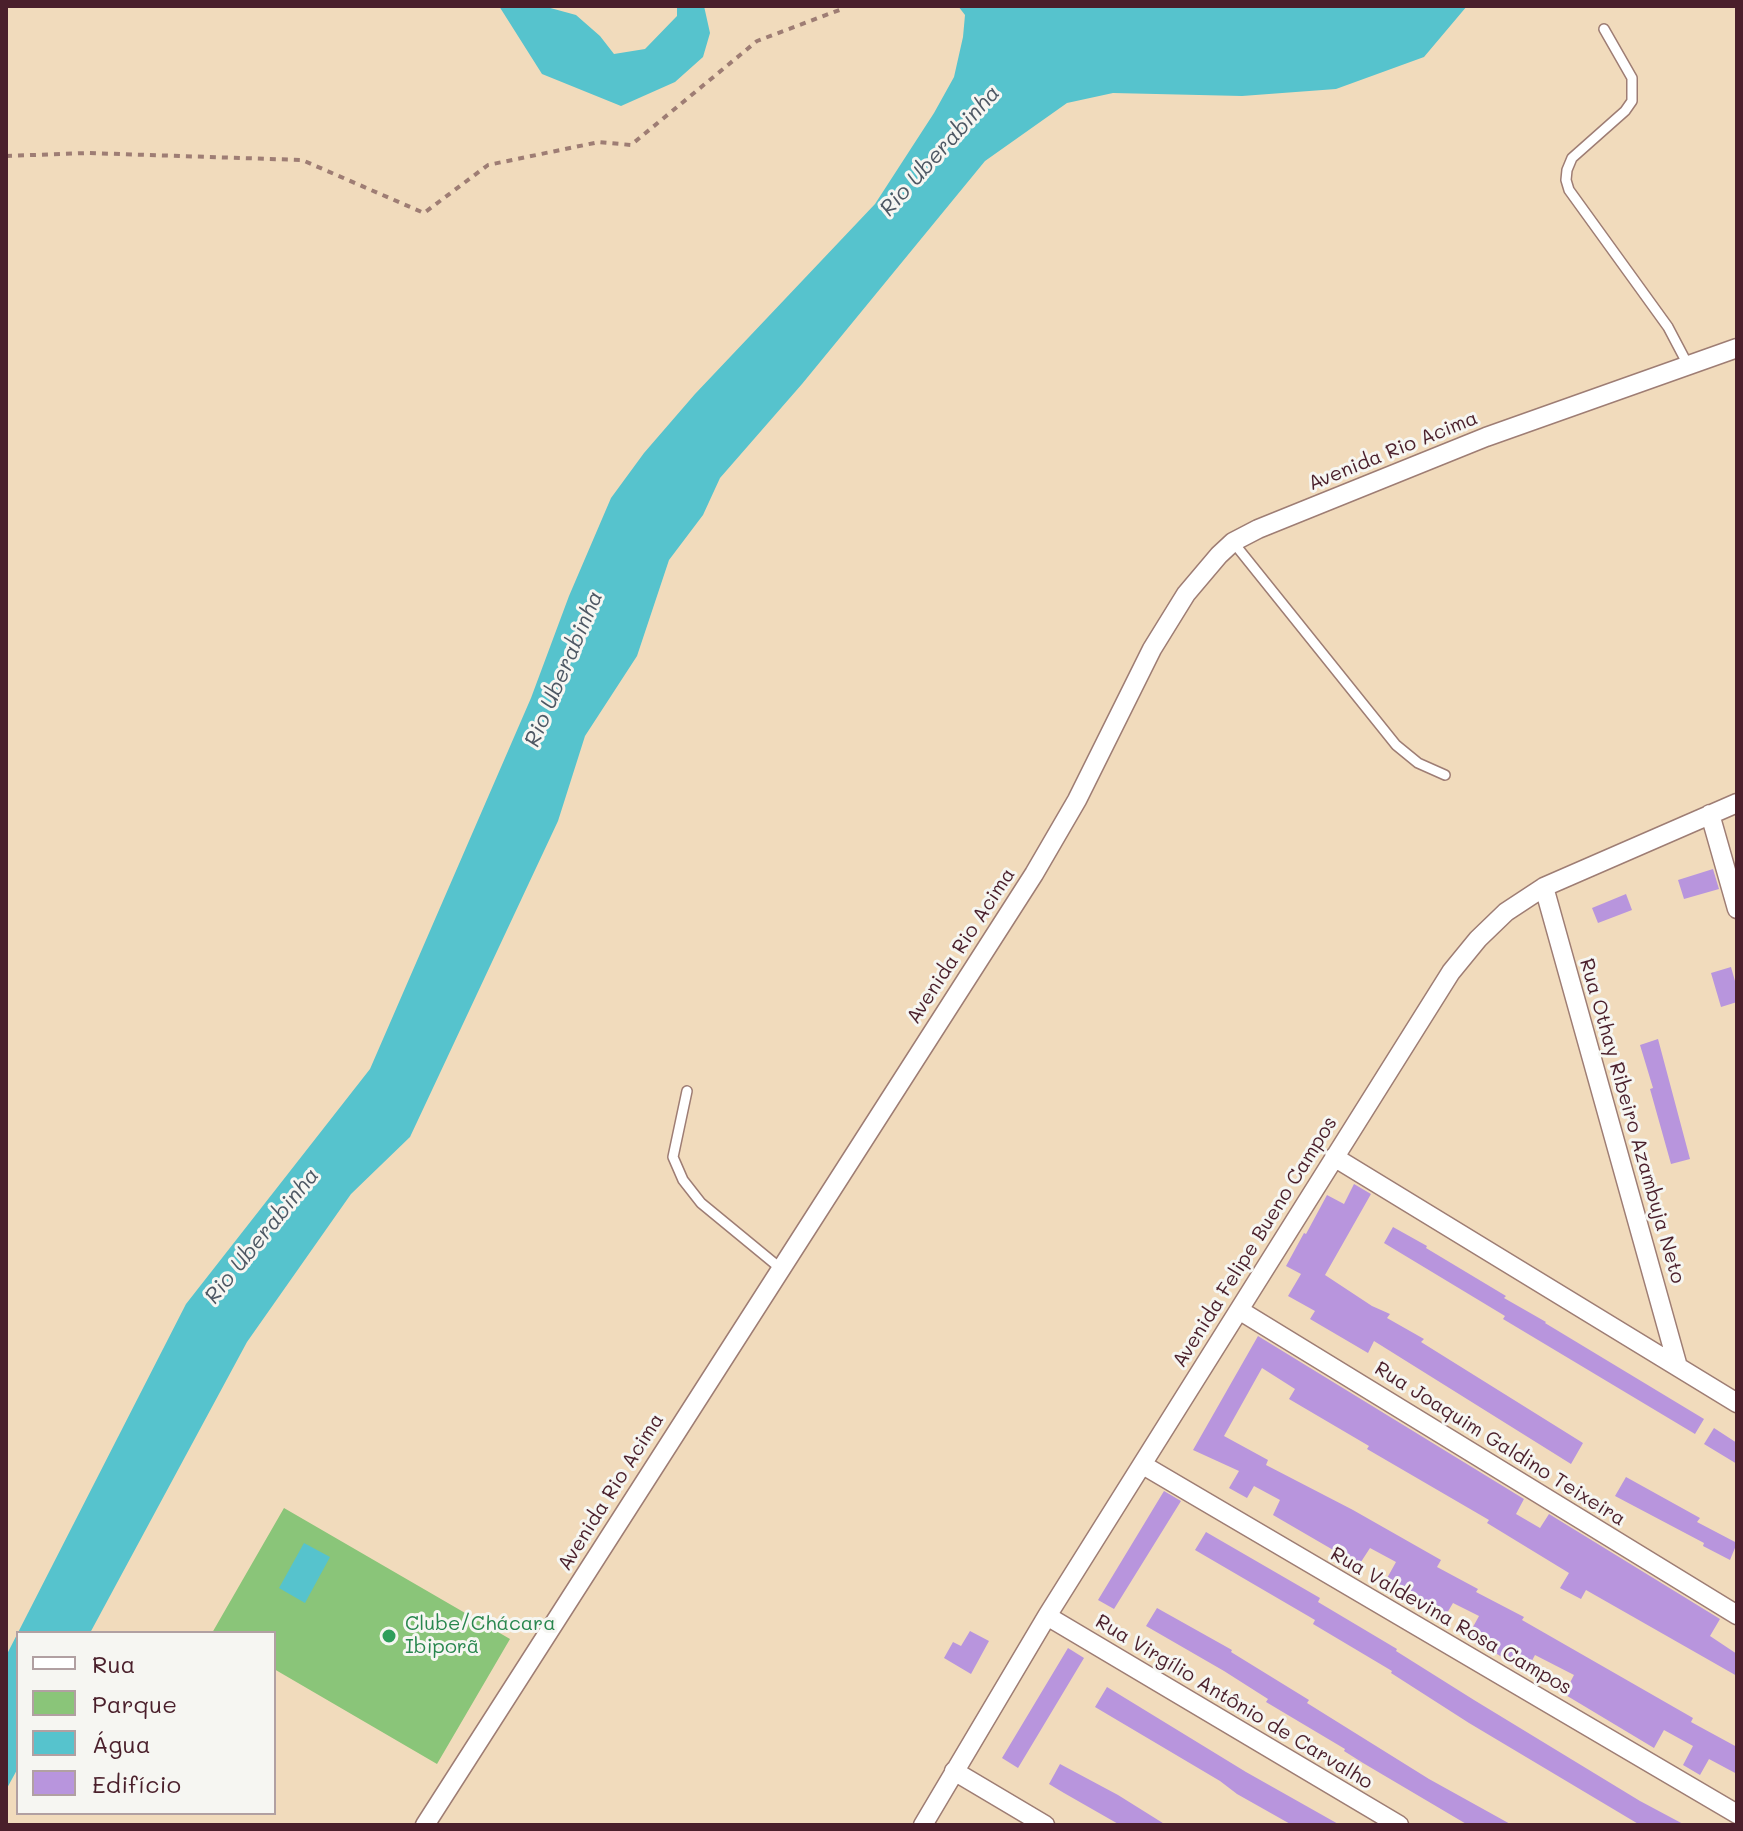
<!DOCTYPE html>
<html>
<head>
<meta charset="utf-8">
<style>
  body { margin:0 }
  #map { position:relative; width:1743px; height:1831px; overflow:hidden; background:#f1dbbc; font-family:Mali,sans-serif }
  canvas { display:block }
  .frame { position:absolute; inset:0; border:8px solid #4a1f2b; pointer-events:none }
  .legend { position:absolute; left:16px; top:1631px; width:260px; height:184px; box-sizing:border-box; background:#f6f6f2; border:2px solid #b1a0a2; margin:0; padding:10px 14px; list-style:none; font-size:24px; color:#4a1f2b }
  .legend li { display:flex; align-items:center; gap:16px; height:40px }
  .legend b { width:40px; border:2px solid #b1a0a2 }
</style>
</head>
<body>
<div id="map">
<canvas width="1743" height="1831"></canvas>
<div class="frame"></div>
<ul class="legend">
<li><b style="height:10px;background:#fff"></b>Rua</li>
<li><b style="height:22px;background:#8ac579"></b>Parque</li>
<li><b style="height:22px;background:#56c3cd"></b>Água</li>
<li><b style="height:22px;background:#b895dd"></b>Edifício</li>
</ul>
</div>
<script>
const c = document.querySelector('canvas').getContext('2d');
c.lineJoin = 'round';
function paint(path, color) { c.fillStyle = color; c.fill(path, 'evenodd'); }
const shape = rows => new Path2D(rows.map(r => 'M' + r).join(''));
function trace(path, color, width, dash) { c.strokeStyle = color; c.lineWidth = width; c.lineCap = dash ? 'butt' : 'round'; c.setLineDash(dash || []); c.stroke(path); }
function label(font, color, halo, rows, align = 'center') {
  c.font = font + ' Mali,sans-serif'; c.lineWidth = 6; c.setLineDash([]); c.textBaseline = 'middle'; c.strokeStyle = halo; c.fillStyle = color; for (const [text, x, y, turn = 0] of rows) {
    c.save(); c.translate(x, y); c.rotate((+turn || 0) * Math.PI / 180); c.textAlign = isNaN(turn) ? turn : align; if (halo) c.strokeText(text, 0, 0); c.fillText(text, 0, 0); c.restore();
  }
}
const green = shape([
  [284,1508,510,1639,437,1764,274,1669,274,1633,212,1633]
]);
const water = shape([
  [499,6,543,6,576,15,600,36,614,54,645,49,677,16,677,6,704,6,710,33,703,57,675,82,621,106,542,74],
  [958,6,1467,6,1424,57,1336,89,1242,96,1113,93,1067,103,985,161,802,384,720,478,703,515,669,560,637,656,585,736,558,821,410,1137,351,1194,247,1342,90,1633,18,1633,18,1768,6,1790,6,1656,186,1304,370,1069,531,698,569,596,611,498,644,453,695,394,875,204,934,113,954,77,963,37,965,15],
  [304,1543,330,1557,305,1603,279,1588]
]);
const building = shape([
  [1713,869,1719,889,1684,899,1678,880],
  [1626,894,1632,910,1598,923,1592,908],
  [1731,967,1737,988,1737,1002,1721,1007,1711,973],
  [1658,1039,1690,1159,1671,1164,1650,1089,1653,1088,1640,1045],
  [1354,1184,1371,1194,1325,1275,1372,1306,1390,1314,1387,1318,1424,1339,1421,1342,1583,1443,1571,1464,1374,1341,1368,1353,1351,1343,1310,1319,1315,1311,1288,1296,1301,1274,1286,1266,1304,1233,1306,1234,1327,1195,1344,1204],
  [1393,1227,1427,1246,1426,1248,1506,1296,1504,1298,1546,1322,1545,1323,1704,1419,1695,1434,1503,1319,1505,1316,1384,1243],
  [1258,1336,1524,1499,1516,1514,1540,1528,1549,1514,1720,1619,1710,1636,1737,1654,1737,1676,1586,1590,1581,1599,1560,1588,1569,1573,1487,1523,1489,1520,1367,1449,1369,1446,1289,1399,1295,1389,1262,1368,1224,1436,1268,1460,1266,1465,1353,1510,1441,1560,1437,1567,1478,1589,1476,1592,1524,1617,1522,1620,1693,1718,1691,1722,1737,1747,1737,1774,1709,1759,1700,1775,1683,1765,1693,1746,1664,1730,1654,1748,1564,1694,1574,1675,1535,1655,1526,1672,1468,1636,1479,1616,1453,1603,1443,1620,1426,1610,1428,1605,1386,1580,1396,1562,1370,1548,1359,1565,1273,1515,1280,1500,1254,1486,1247,1498,1229,1488,1239,1471,1193,1450],
  [1714,1428,1737,1443,1737,1464,1704,1444],
  [1626,1477,1700,1518,1697,1522,1737,1543,1730,1560,1703,1546,1704,1543,1615,1496],
  [1164,1491,1181,1501,1114,1609,1098,1600],
  [1206,1532,1320,1598,1318,1602,1397,1649,1396,1651,1474,1700,1640,1801,1685,1825,1640,1825,1469,1723,1391,1673,1392,1671,1313,1624,1315,1620,1195,1550],
  [1157,1608,1232,1650,1231,1652,1309,1700,1307,1703,1429,1779,1512,1825,1468,1825,1363,1763,1344,1751,1345,1749,1266,1702,1268,1699,1224,1671,1146,1626],
  [970,1631,989,1641,971,1674,944,1658,953,1642,961,1646],
  [1068,1648,1084,1658,1018,1768,1002,1758],
  [1107,1687,1246,1772,1340,1825,1292,1825,1237,1794,1220,1781,1095,1707],
  [1060,1764,1118,1795,1166,1825,1120,1825,1064,1793,1049,1784]
]);
const path = shape([
  [6,156,88,153,302,160,424,213,488,165,599,142,631,145,757,41,842,9,844,6]
]);
const service = shape([
  [1604,29,1632,78,1632,101,1625,111,1572,158,1567,170,1566,180,1569,190,1668,327,1688,365],
  [1233,542,1396,745,1418,763,1445,775],
  [687,1091,673,1157,683,1180,701,1203,780,1268]
]);
const minor = shape([
  [1710,814,1737,909],
  [1544,887,1678,1367],
  [1334,1157,1737,1403],
  [1239,1310,1737,1615],
  [1143,1465,1737,1814],
  [1047,1616,1399,1825],
  [954,1771,1045,1825],
  [425,1825,1034,874,1077,800,1152,649,1186,594,1219,555,1233,542,1258,529,1486,437,1737,348],
  [923,1825,1047,1616,1451,972,1478,939,1506,912,1544,887,1737,803]
]);
const markers = [
  [389,1636,8,"#2e9e5b"]
];
const streetNames = [
  ["Avenida Rio Acima",1393,451,-22],
  ["Avenida Rio Acima",961,946,-57],
  ["Rua Othay Ribeiro Azambuja Neto",1632,1121,74],
  ["Avenida Felipe Bueno Campos",1255,1242,-58],
  ["Rua Joaquim Galdino Teixeira",1500,1444,32],
  ["Avenida Rio Acima",611,1492,-58],
  ["Rua Valdevina Rosa Campos",1451,1621,30],
  ["Rua Virgílio Antônio de Carvalho",1234,1702,31]
];
const leisureNames = [
  ["Clube/Chácara",405,1624],
  ["Ibiporã",405,1647]
];
const waterNames = [
  ["Rio Uberabinha",940,151,-48],
  ["Rio Uberabinha",564,669,-67],
  ["Rio Uberabinha",262,1236,-51]
];
paint(green, '#8ac579');
paint(water, '#56c3cd');
paint(building, '#b895dd');
trace(service, '#9e7d74', 12);
trace(minor, '#9e7d74', 21);
trace(path, '#9e7d74', 4, [6, 6]);
trace(service, '#fff', 9);
trace(minor, '#fff', 18);
for (const [x, y, r, color] of markers) { const dot = new Path2D(); dot.arc(x, y, r, 0, 2 * Math.PI); c.fillStyle = color; c.fill(dot); trace(dot, '#f6f6f2', 3); }
label('20px', '#4a1f2b', '#f6f6f2', streetNames);
label('20px', '#27864d', '#f6f6f2', leisureNames, 'left');
label('italic 22px', '#4e5864', '#f6f6f2', waterNames);
</script>
</body>
</html>
